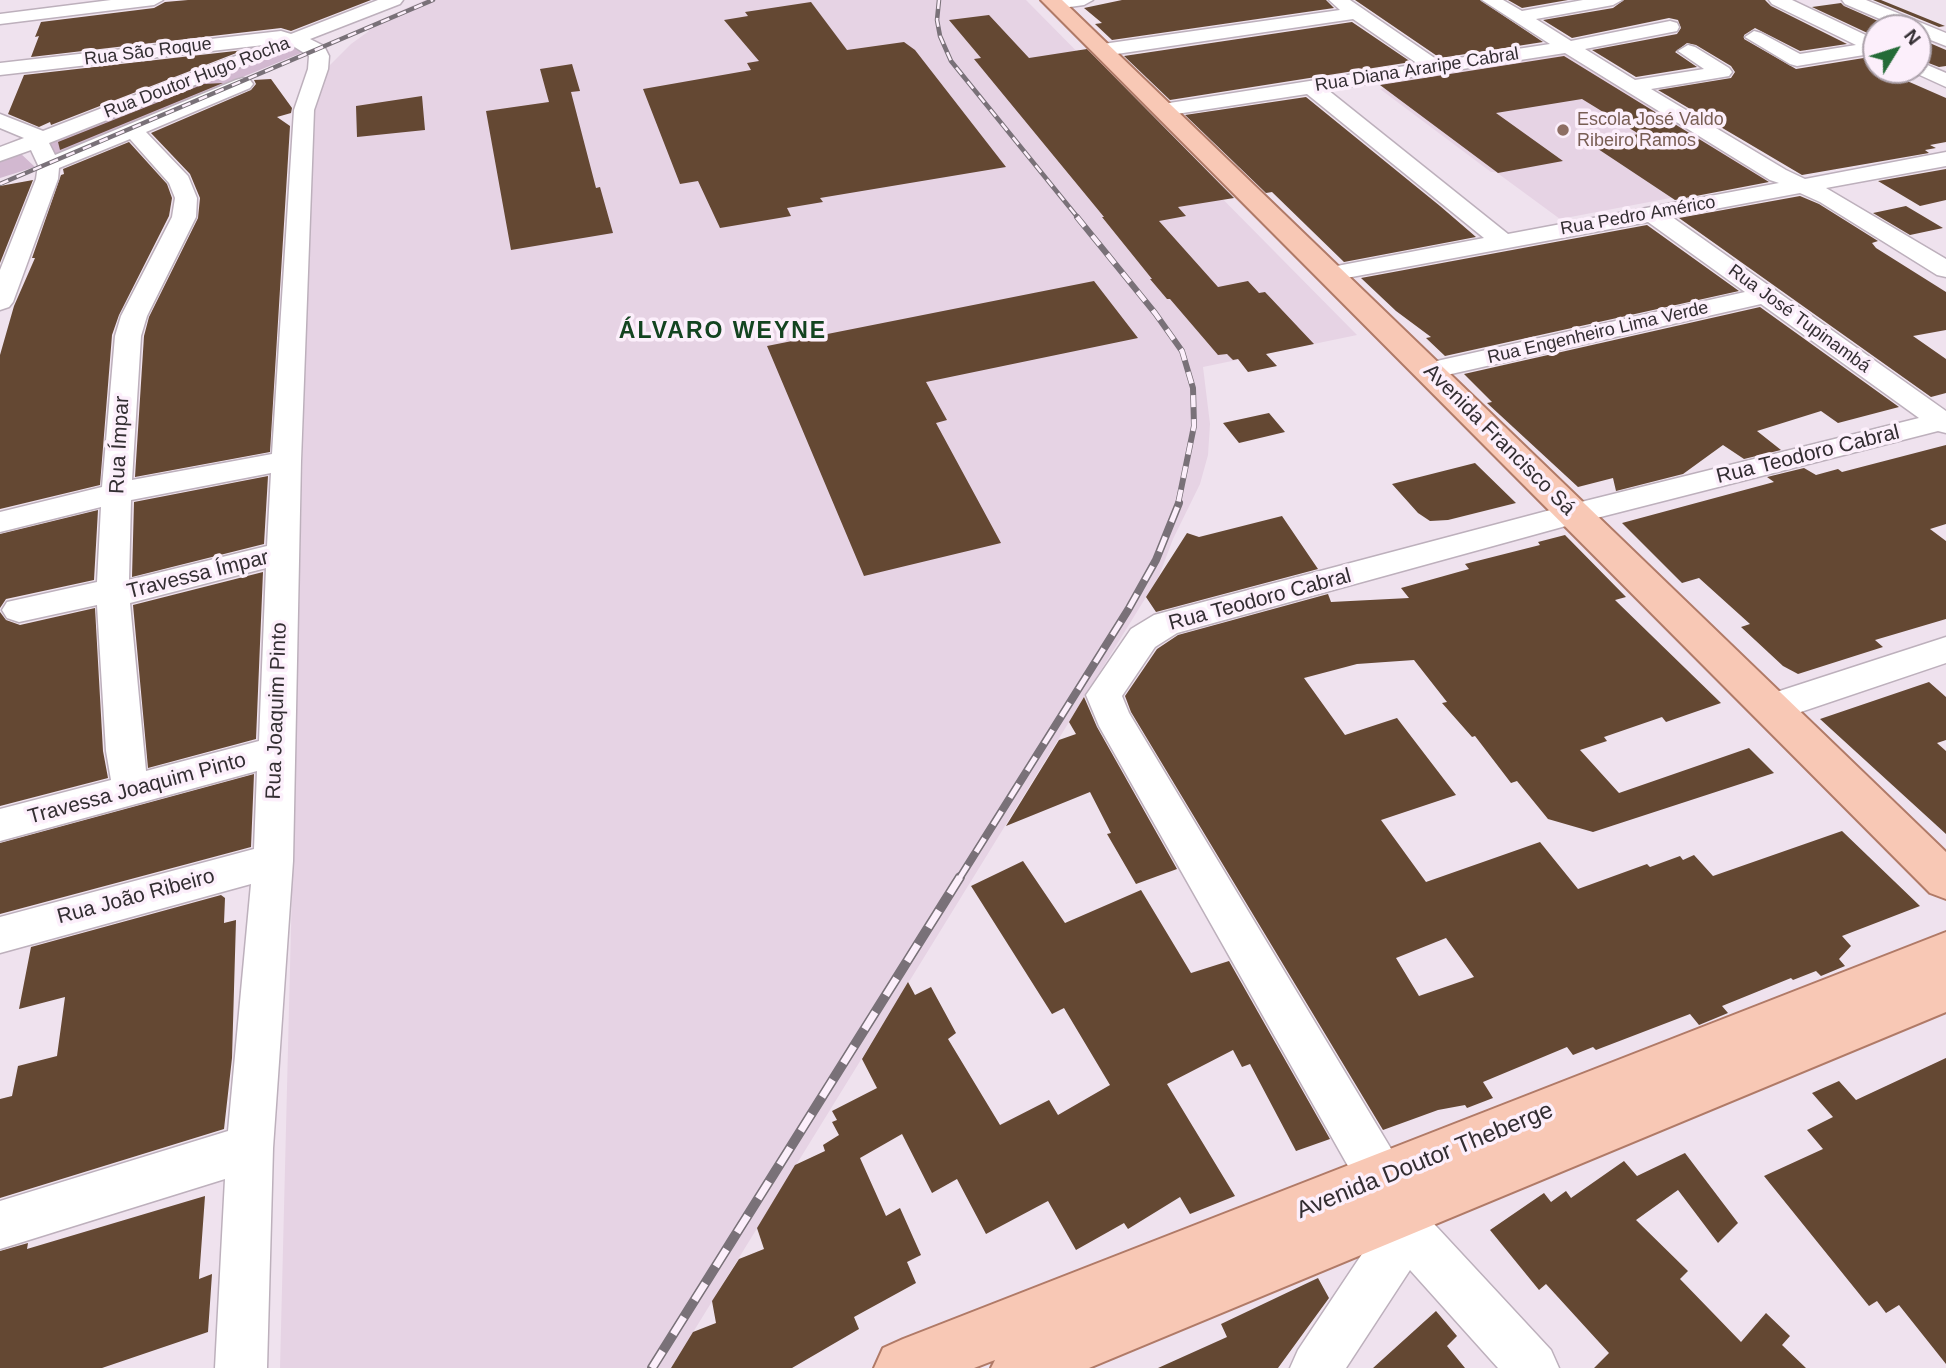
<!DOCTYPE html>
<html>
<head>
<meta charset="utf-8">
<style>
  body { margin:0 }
  #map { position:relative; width:1946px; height:1368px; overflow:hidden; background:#efe2ee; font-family:Arial,sans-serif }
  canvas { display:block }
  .north { position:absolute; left:1862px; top:14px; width:70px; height:70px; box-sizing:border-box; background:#fceffb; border:2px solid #aca2ab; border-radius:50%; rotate:52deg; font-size:19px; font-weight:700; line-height:28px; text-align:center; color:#332e32 }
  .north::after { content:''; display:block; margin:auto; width:24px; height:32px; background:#246b37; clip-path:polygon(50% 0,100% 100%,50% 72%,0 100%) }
</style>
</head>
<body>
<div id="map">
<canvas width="1946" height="1368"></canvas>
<div class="north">N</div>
</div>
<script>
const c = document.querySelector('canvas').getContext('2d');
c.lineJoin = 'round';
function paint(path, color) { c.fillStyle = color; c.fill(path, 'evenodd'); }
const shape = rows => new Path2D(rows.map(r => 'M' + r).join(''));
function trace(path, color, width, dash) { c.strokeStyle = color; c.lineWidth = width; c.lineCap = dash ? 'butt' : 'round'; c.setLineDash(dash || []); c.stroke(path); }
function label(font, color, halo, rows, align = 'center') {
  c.font = font + ' Arial,sans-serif'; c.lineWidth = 7; c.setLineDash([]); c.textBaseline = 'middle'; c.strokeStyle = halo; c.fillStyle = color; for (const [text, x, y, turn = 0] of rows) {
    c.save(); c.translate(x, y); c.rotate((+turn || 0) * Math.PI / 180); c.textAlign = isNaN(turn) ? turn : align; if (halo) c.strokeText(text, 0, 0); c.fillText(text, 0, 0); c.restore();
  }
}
const built = shape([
  [425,0,1026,0,1357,335,1203,367,1210,424,1208,455,1200,484,1173,539,1159,576,671,1368,280,1368,311,126,317,95,328,67,351,44,369,31,364,27],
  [1567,54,1770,179,1560,219,1496,172,1491,172,1380,89,1384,88,1379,84]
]);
const green = shape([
  [292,44,306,51,55,154,45,141],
  [19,152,35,167,0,178,0,159]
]);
const building = shape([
  [188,0,371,0,291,31,281,28,31,57,39,36,35,37,41,22,154,8,165,2],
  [1122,0,1326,0,1334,8,1112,40,1095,24,1102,23,1084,8],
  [1355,0,1480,0,1543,42,1440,58],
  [1508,0,1568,0,1522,8],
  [1624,0,1765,0,1771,6,1847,44,1800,51,1755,28,1744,35,1744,39,1796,69,1876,56,1876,70,1909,70,1909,73,1898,77,1946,98,1946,142,1930,145,1936,148,1925,150,1929,153,1802,175,1658,90,1731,78,1735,72,1731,66,1696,45,1687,43,1675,52,1697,67,1636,77,1592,50,1677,34,1681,28,1678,20,1669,18,1572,38,1543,20,1613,8],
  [1873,0,1881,0,1945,26,1939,27],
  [811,2,847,50,904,42,915,50,1006,167,820,198,823,202,787,208,791,216,720,228,698,181,680,184,643,89,751,70,747,63,759,61,724,20,748,16,745,12],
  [1841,3,1844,6,1894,28,1876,28,1876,37,1812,7],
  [989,15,1029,58,1087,49,1234,198,1178,207,1186,216,1159,221,1218,287,1248,281,1259,293,1265,292,1314,344,1266,354,1277,366,1248,372,1238,359,1233,360,1227,354,1218,355,1170,299,1167,299,1150,279,1152,279,1102,217,1104,217,974,59,981,58,949,20],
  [1352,22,1411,62,1170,100,1124,56],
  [1918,38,1946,50,1946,66,1939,67,1918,59],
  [244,50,51,125,50,122,39,127,8,114,24,75],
  [1564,56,1769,182,1675,200,1589,143,1639,134,1582,99,1496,113,1563,161,1498,173,1380,85],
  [572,64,580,91,571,92,596,188,600,187,613,233,511,250,486,111,549,102,540,69],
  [271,79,292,108,291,113,277,117,290,126,270,452,135,477,144,336,149,317,198,218,200,198,190,174,151,133,251,90,256,84,254,80],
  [223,83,60,150,58,142,204,84],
  [422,96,425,130,357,137,356,106],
  [1306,97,1440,206,1476,237,1344,262,1272,192,1266,193,1185,115],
  [129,142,167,184,172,198,169,216,119,315,112,335,100,485,0,509,0,355,14,306,35,258,32,258,61,175,64,174,63,169],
  [1946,169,1946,200,1920,206,1878,181],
  [33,180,0,263,0,186],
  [1800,196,1819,204,1878,241,1872,243,1876,248,1946,292,1946,330,1913,336,1946,359,1946,393,1931,397,1679,218],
  [1906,206,1943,228,1910,235,1873,213],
  [1647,225,1739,291,1445,356,1426,338,1431,337,1396,311,1361,278],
  [1094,281,1138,338,926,382,947,420,936,423,1001,543,864,576,767,346],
  [1760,307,1899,407,1838,423,1821,411,1757,431,1781,450,1744,459,1723,445,1683,474,1616,491,1613,478,1578,487,1487,403,1492,402,1464,374],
  [1269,413,1285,432,1239,443,1223,423],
  [1946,445,1946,524,1930,529,1946,541,1946,619,1875,640,1883,647,1798,674,1783,666,1741,627,1750,624,1699,578,1682,583,1622,523,1774,482,1767,477,1804,468,1816,475,1838,469,1842,472],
  [1475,463,1516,503,1448,520,1430,521,1418,513,1392,484],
  [268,476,264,544,132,577,134,502],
  [98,510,94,580,6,599,0,608,0,534],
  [1282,516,1318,569,1156,612,1146,597,1187,533,1199,537],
  [1565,535,1626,597,1615,600,1721,703,1666,722,1662,717,1604,737,1607,741,1580,750,1619,793,1749,748,1774,773,1593,832,1548,819,1517,781,1511,783,1475,736,1472,737,1442,703,1447,702,1414,660,1357,664,1304,678,1345,735,1397,718,1456,795,1381,820,1426,882,1540,842,1578,889,1647,864,1650,867,1680,856,1683,860,1694,855,1713,876,1842,831,1920,906,1842,936,1851,946,1839,959,1845,966,1821,976,1816,971,1793,980,1791,978,1722,1006,1728,1013,1699,1025,1690,1014,1596,1050,1593,1047,1573,1055,1567,1047,1483,1082,1493,1098,1467,1108,1465,1105,1438,1110,1383,1130,1131,712,1125,696,1157,649,1178,635,1328,594,1331,602,1409,598,1401,588,1469,569,1465,564,1540,545,1538,542],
  [1446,938,1474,977,1419,996,1396,958],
  [263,572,256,739,148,768,133,605],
  [95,608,103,751,108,778,0,806,0,612,6,620,20,625],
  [1929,682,1946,697,1946,740,1937,743,1946,751,1946,834,1820,719],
  [1084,697,1097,727,1177,869,1136,884,1107,834,1111,833,1090,792,1006,826,1059,740,1076,734,1069,722],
  [254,774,251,847,0,914,0,843],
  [1023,861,1065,923,1141,890,1191,973,1229,961,1330,1139,1296,1151,1250,1064,1242,1067,1233,1050,1167,1084,1235,1196,1190,1214,1180,1197,1128,1229,1124,1223,1076,1250,1048,1201,986,1234,957,1179,932,1193,902,1134,860,1158,886,1216,900,1208,921,1255,907,1262,916,1283,854,1317,859,1329,792,1368,671,1368,693,1332,716,1323,712,1301,739,1259,764,1249,757,1228,795,1165,825,1151,823,1145,839,1135,832,1122,837,1120,832,1111,877,1088,862,1059,908,982,915,995,931,987,956,1033,948,1039,1000,1125,1049,1100,1058,1115,1110,1085,1064,1008,1052,1014,971,886],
  [221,895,225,898,224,923,236,920,232,1058,224,1129,0,1198,0,1099,12,1096,18,1066,57,1056,65,997,19,1009,31,947],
  [1946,1058,1946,1364,1899,1305,1886,1313,1877,1301,1869,1306,1764,1176,1823,1149,1807,1130,1833,1117,1812,1093,1839,1081,1856,1100],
  [1685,1153,1738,1223,1718,1243,1678,1190,1636,1220,1688,1271,1680,1279,1741,1342,1766,1313,1790,1336,1782,1345,1806,1368,1594,1368,1609,1353,1546,1284,1539,1290,1490,1230,1544,1193,1551,1202,1566,1191,1571,1198,1624,1161,1637,1176],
  [205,1196,199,1279,212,1274,208,1332,102,1368,0,1368,0,1251,28,1243,27,1249],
  [1318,1278,1329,1298,1278,1368,1158,1368,1227,1337,1221,1324],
  [1436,1311,1457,1336,1447,1346,1465,1368,1373,1368]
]);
const minor = shape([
  [111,0,163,0,154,5,0,24,0,14,111,0],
  [378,0,403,0,400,4,310,39,324,46,329,56,328,69,314,110,301,461,293,861,273,1148,267,1368,215,1368,225,1179,0,1249,0,1201,228,1131,251,884,0,953,0,917,254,849,257,771,0,841,0,809,111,780,106,751,97,605,19,622,7,618,2,610,7,602,97,582,101,507,0,532,0,512,102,487,115,336,121,316,172,217,175,198,169,183,130,139,59,168,58,179,13,302,9,307,0,310,0,270,36,179,38,165,31,150,0,161,0,147,24,138,0,128,0,114,43,131,264,45,0,75,0,63,281,31,291,34,378,0],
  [293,46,309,56,308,69,294,110,272,454,132,480,141,336,147,316,196,217,197,198,188,176,146,132,250,88,253,84,250,80,243,78,236,80,55,155,49,143,293,46],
  [271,473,267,546,129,580,131,500,271,473],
  [266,568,259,741,146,771,130,603,266,568],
  [1050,0,1093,0,1084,5,1055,9,1046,4,1050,0],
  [1329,0,1350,0,1439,61,1550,44,1482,0,1503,0,1522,11,1583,0,1622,0,1613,5,1536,19,1571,41,1670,21,1677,23,1679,27,1677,31,1585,49,1635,80,1704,69,1678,51,1688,45,1695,47,1729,68,1732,72,1729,76,1651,89,1786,170,1805,179,1946,152,1946,166,1826,188,1946,259,1946,277,1937,275,1820,202,1800,193,1672,217,1946,411,1946,433,1938,431,1573,524,1177,633,1155,647,1122,696,1129,713,1399,1162,1406,1179,1400,1194,1410,1198,1551,1350,1559,1368,1498,1368,1410,1270,1346,1368,1290,1368,1298,1350,1376,1233,1369,1215,1375,1200,1365,1196,1099,726,1086,695,1131,629,1154,615,1573,504,1919,418,1761,304,1429,379,1419,377,1415,371,1419,365,1745,292,1648,222,1330,281,1321,279,1318,274,1321,269,1484,238,1307,94,1163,116,1156,114,1153,110,1156,106,1163,104,1418,64,1353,19,1103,56,1094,50,1103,44,1340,10,1329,0],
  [1565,53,1770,180,1779,183,1508,234,1328,90,1565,53],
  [1769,0,1792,0,1876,40,1876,53,1797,66,1790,64,1745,37,1754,31,1761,33,1800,54,1856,45,1772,4,1769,0],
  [1842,0,1866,0,1946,33,1946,46,1918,35,1918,28,1901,28,1845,4,1842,0],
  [1918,61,1946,73,1946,87,1911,71,1918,70,1918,61],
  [1946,637,1946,663,1771,722,1758,718,1753,708,1758,698,1946,637]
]);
const major = shape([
  [1041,0,1062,0,1946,852,1946,899,1930,893,1041,0],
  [1946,932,1946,1012,1089,1368,991,1368,995,1360,974,1368,874,1368,883,1348,903,1339,1946,932]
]);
const railFar3 = shape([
  [939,0,937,20,940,36,951,61,1079,219],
  [0,184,433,0]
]);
const railFar2 = shape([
  [1077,217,1155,313,1182,351,1193,388,1194,426,1178,504]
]);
const railFar1 = shape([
  [959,879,1128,610,1156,560,1179,503]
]);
const rail = shape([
  [652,1368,960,877]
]);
const markers = [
  [1563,130,7,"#8d6e63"]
];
const farStreetnames = [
  ["Rua São Roque",148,52,-7],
  ["Rua Diana Araripe Cabral",1417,70,-9],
  ["Rua Doutor Hugo Rocha",197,78,-21],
  ["Rua Pedro Américo",1638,216,-10],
  ["Rua José Tupinambá",1799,319,36],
  ["Rua Engenheiro Lima Verde",1598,333,-13]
];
const farEducationnames = [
  ["Escola José Valdo",1577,120],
  ["Ribeiro Ramos",1577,141]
];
const streetNames = [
  ["Avenida Francisco Sá",1499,440,45],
  ["Rua Ímpar",120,445,-87],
  ["Rua Teodoro Cabral",1808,455,-14],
  ["Travessa Ímpar",198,575,-14],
  ["Rua Teodoro Cabral",1260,600,-15],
  ["Rua Joaquim Pinto",277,711,-88],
  ["Travessa Joaquim Pinto",137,789,-15],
  ["Rua João Ribeiro",136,897,-15]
];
const farDistrictnames = [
  ["ÁLVARO WEYNE",723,332]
];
const nearStreetnames = [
  ["Avenida Doutor Theberge",1425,1161,-22]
];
paint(built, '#e6d3e4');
paint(green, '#d2b8d0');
paint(building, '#644833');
trace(minor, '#bdb0bc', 3);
trace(major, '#b07a67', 4);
paint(minor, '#fff');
paint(major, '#f8c8b5');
trace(railFar3, '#797178', 4.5);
trace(railFar2, '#797178', 6);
trace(railFar1, '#797178', 8);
trace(rail, '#797178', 10);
trace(railFar3, '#fceffb', 2.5, [9]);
trace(railFar2, '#fceffb', 4.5, [12]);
trace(railFar1, '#fceffb', 5, [16]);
trace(rail, '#fceffb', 7, [20]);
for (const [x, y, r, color] of markers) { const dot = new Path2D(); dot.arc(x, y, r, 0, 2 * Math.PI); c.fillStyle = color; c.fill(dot); trace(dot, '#fceffb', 2.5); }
label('18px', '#332e32', '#fceffb', farStreetnames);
label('18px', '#785e54', '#fceffb', farEducationnames, 'left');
label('21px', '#332e32', '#fceffb', streetNames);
c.letterSpacing = '2px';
label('bold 23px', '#134420', '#fceffb', farDistrictnames);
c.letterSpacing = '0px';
label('24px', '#332e32', '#fceffb', nearStreetnames);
</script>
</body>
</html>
